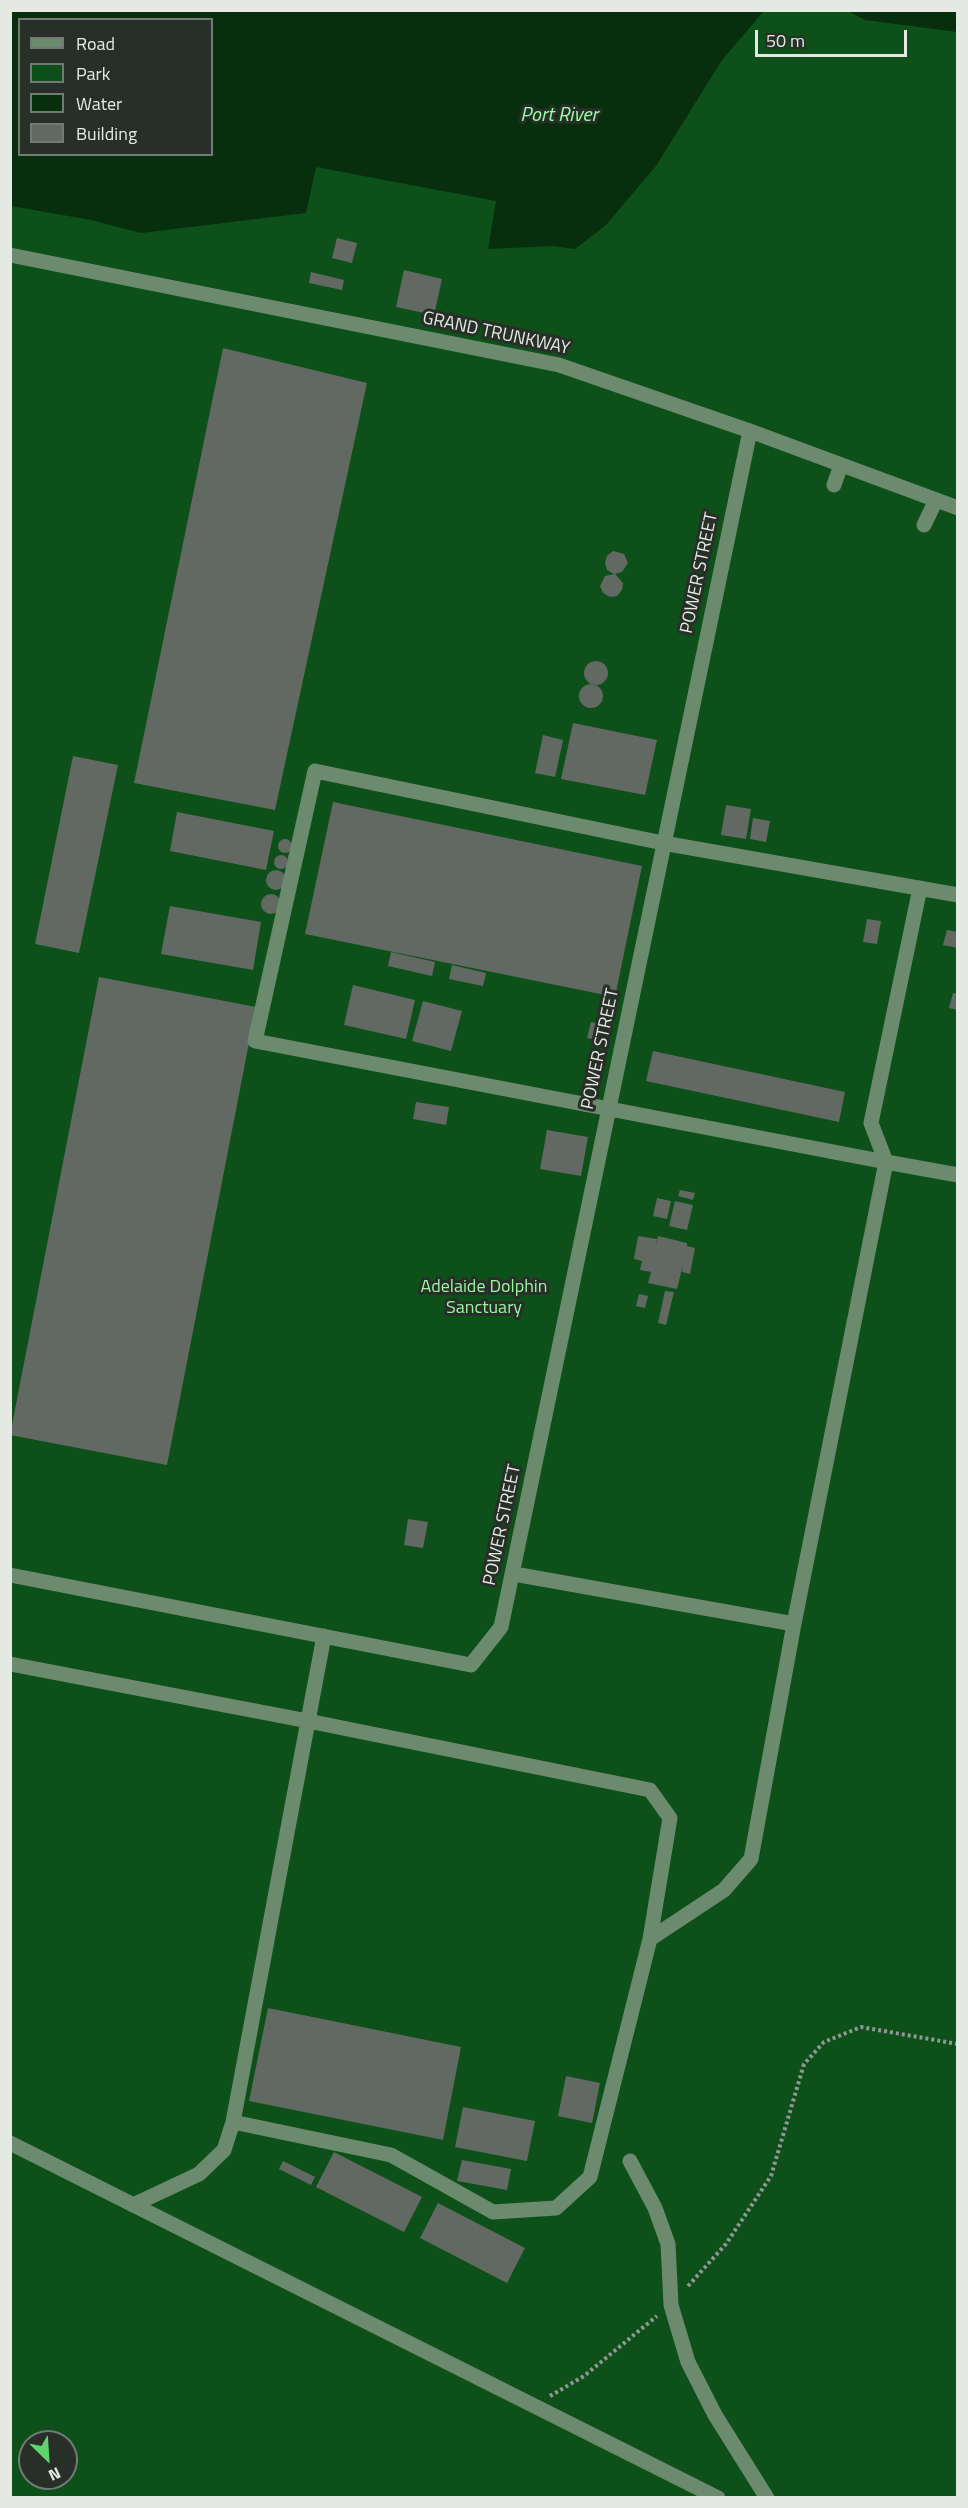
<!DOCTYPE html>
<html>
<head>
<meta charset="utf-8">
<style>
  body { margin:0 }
  #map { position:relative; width:968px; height:2508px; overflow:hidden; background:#323933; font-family:"Titillium Web",sans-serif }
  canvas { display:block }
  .frame { position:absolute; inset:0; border:12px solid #e4e9e4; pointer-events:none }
  .legend { position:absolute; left:18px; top:18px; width:195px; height:138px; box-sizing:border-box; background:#282f29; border:2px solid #737974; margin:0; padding:8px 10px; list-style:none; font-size:18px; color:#e4e9e4 }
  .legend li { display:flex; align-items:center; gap:12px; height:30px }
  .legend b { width:30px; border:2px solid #737974 }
  .north { position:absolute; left:18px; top:2430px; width:60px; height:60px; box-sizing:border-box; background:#282f29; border:2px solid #737974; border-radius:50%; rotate:155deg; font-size:16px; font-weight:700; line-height:24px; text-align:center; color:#e4e9e4 }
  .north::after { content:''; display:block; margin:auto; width:21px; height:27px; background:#5dd56c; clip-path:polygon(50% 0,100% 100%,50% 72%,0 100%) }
  .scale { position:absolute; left:755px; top:30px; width:152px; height:27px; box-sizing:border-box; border:3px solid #e4e9e4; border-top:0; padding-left:8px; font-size:18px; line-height:21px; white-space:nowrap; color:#e4e9e4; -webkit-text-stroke:4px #282f29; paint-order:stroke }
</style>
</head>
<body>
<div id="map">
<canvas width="968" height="2508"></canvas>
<div class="frame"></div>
<ul class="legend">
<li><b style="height:8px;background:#6c8a6e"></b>Road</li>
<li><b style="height:16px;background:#0d501a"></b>Park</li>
<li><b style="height:16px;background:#072e0d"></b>Water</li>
<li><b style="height:16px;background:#626962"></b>Building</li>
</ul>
<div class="north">N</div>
<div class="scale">50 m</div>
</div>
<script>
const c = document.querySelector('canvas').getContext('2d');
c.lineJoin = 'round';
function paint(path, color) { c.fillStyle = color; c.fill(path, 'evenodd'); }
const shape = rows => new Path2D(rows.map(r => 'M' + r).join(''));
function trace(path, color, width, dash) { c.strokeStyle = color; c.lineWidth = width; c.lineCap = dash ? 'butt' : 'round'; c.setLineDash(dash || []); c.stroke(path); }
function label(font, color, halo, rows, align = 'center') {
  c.font = font + ' "Titillium Web",sans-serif'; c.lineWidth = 6; c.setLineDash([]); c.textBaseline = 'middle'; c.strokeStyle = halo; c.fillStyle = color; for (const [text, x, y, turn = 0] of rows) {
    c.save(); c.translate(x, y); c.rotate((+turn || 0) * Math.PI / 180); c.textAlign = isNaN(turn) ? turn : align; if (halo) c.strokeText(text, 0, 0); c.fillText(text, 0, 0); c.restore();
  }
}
const green = shape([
  [11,11,957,11,957,2497,11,2497],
  [20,20,212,20,212,154,20,154],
  [30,2442,66,2442,66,2478,30,2478]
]);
const water = shape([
  [10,11,11,10,764,11,722,60,656,166,605,226,575,249,553,246,488,249,496,201,316,167,306,213,141,233,91,220,11,206],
  [20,20,212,20,212,154,20,154],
  [848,11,957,11,957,32,865,20]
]);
const building = shape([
  [337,238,357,243,352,263,332,258],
  [404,270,442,279,434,315,396,307],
  [311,272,344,280,342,290,309,283],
  [223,348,367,383,275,810,134,783],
  [613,551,624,554,628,563,622,572,615,574,623,583,622,590,617,596,610,597,603,593,600,586,605,576,614,574,607,570,605,563,607,556],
  '584 673a12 12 0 1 1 24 0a12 12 0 1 1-24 0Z',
  '579 696a12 12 0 1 1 24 0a12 12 0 1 1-24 0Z',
  [573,723,657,740,645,795,561,779],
  [543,735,563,740,555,777,535,773],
  [73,756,118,765,79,953,35,944],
  [333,802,642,866,615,997,305,934],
  [726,805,751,809,746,839,721,835],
  [177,812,274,831,266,870,170,851],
  [753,818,770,821,766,842,750,839],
  '278 846a7 7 0 1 1 14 0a7 7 0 1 1-14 0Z',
  '274 862a7 7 0 1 1 14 0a7 7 0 1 1-14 0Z',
  '266 880a10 10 0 1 1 20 0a10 10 0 1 1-20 0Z',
  '261 904a10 10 0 1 1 20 0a10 10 0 1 1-20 0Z',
  [170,906,261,922,253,970,161,954],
  [867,919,881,921,877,944,863,942],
  [947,930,958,932,958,948,943,945],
  [391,952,435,962,432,976,388,966],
  [452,965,486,973,483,986,449,979],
  [99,977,256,1007,167,1465,10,1435],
  [353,985,415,1000,406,1039,344,1025],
  [953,993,958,994,958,1010,949,1008],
  [423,1001,462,1011,451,1051,412,1041],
  [591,1022,602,1024,598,1040,587,1038],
  [653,1051,845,1092,839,1122,646,1081],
  [416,1102,449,1107,446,1125,413,1119],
  [547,1130,588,1137,581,1176,540,1169],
  [680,1190,695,1193,693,1200,678,1196],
  [657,1198,671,1201,667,1219,653,1216],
  [675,1201,693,1205,687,1230,669,1226],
  [638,1236,657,1239,655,1249,658,1236,687,1243,687,1246,695,1248,690,1274,682,1272,683,1265,677,1289,648,1283,651,1272,640,1270,642,1261,634,1259],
  [665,1291,674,1292,666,1325,658,1323],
  [639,1294,648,1296,645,1308,636,1306],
  [408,1519,428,1522,423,1548,404,1545],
  [268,2008,461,2047,443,2140,249,2101],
  [566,2076,600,2083,592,2123,558,2116],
  [463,2107,535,2121,527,2161,455,2147],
  [334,2152,422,2197,404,2232,316,2187],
  [462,2160,511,2169,507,2190,457,2181],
  [283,2161,315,2177,311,2185,279,2169],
  [438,2203,525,2248,507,2283,420,2238]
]);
const path = shape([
  [688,2286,726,2244,771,2176,804,2064,824,2042,861,2027,958,2044],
  [550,2396,584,2376,657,2316]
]);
const minor = shape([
  [10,255,559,365,750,431,958,508],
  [834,485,841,465],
  [924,525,936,500],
  [920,888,871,1123,886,1162,255,1041,315,771,663,843,958,895],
  [514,1574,794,1624],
  [10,1575,471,1665,501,1627,750,431],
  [10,1664,308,1721,324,1636],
  [233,2122,391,2155,493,2212,556,2208,590,2177,650,1939,724,1890,751,1859,794,1624,886,1162,958,1175],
  [10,2143,718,2498],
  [630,2161,655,2208,668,2244,671,2305,688,2362,715,2415,767,2498],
  [133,2205,199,2174,224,2150,233,2122,308,1721,650,1790,670,1818,650,1939]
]);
const streetNames = [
  ["GRAND TRUNKWAY",496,334,12],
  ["POWER STREET",700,573,-78],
  ["POWER STREET",601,1049,-78],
  ["POWER STREET",503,1525,-78]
];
const parkNames = [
  ["Adelaide Dolphin",484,1288],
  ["Sanctuary",484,1309]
];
const waterNames = [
  ["Port River",559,116]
];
paint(green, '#0d501a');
paint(water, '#072e0d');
paint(building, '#626962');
trace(path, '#929893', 4, [3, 3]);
trace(minor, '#6c8a6e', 15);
label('18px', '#e4e9e4', '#282f29', streetNames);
label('18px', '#98f79f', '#282f29', parkNames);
label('italic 20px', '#9dfda5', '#282f29', waterNames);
</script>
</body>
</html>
